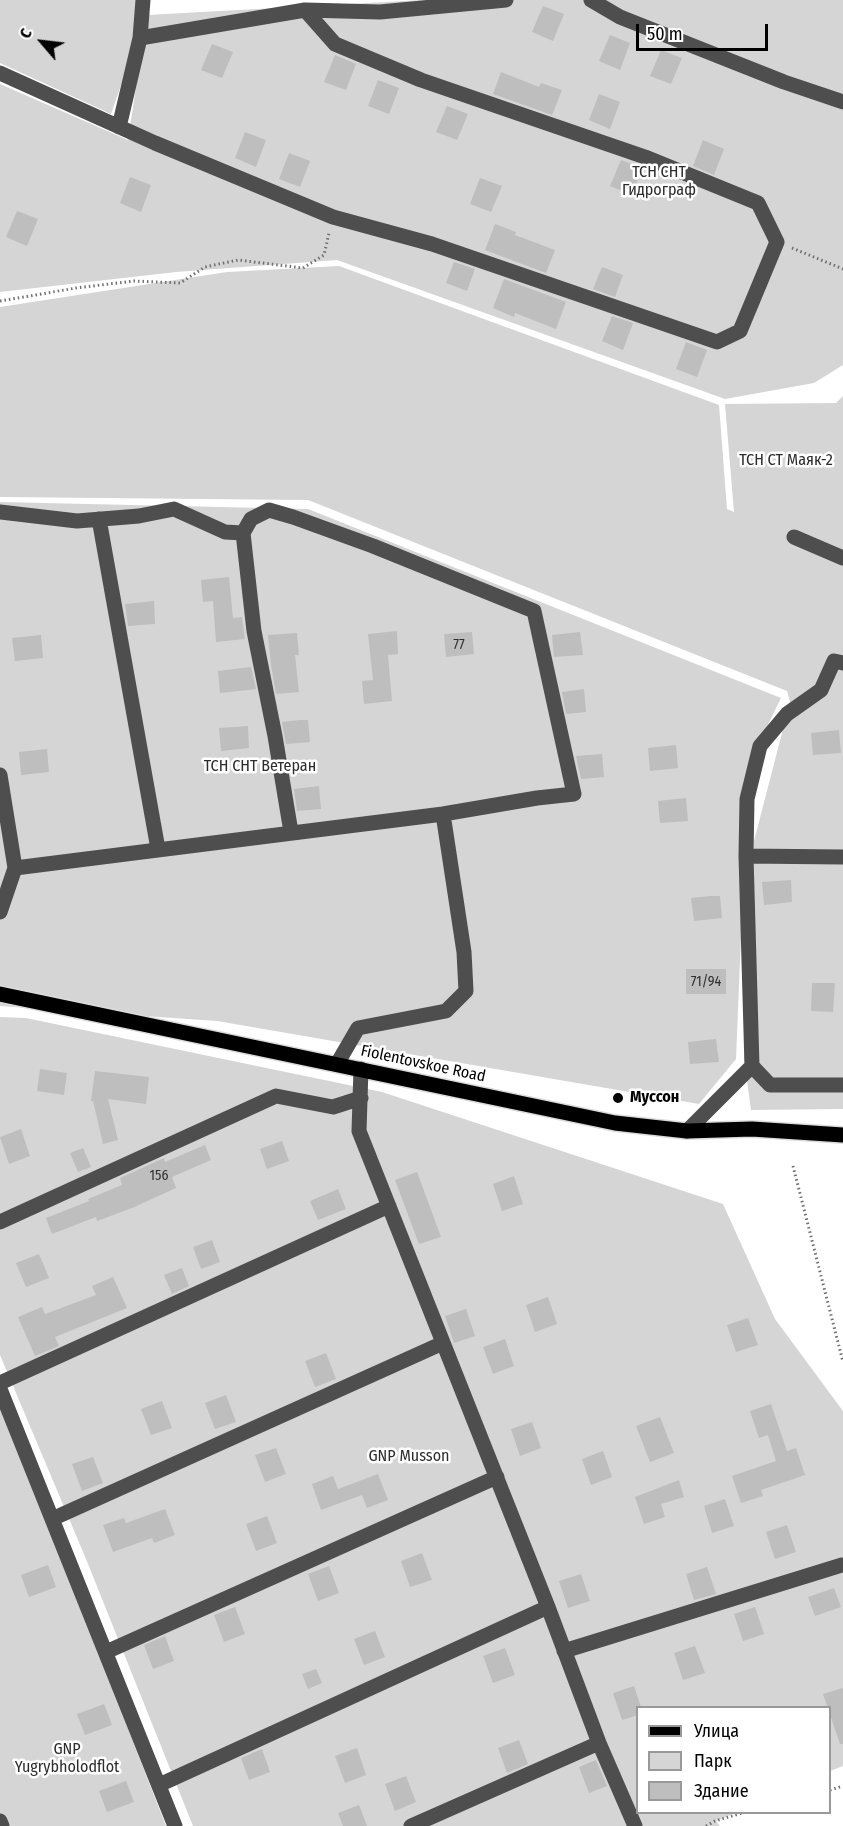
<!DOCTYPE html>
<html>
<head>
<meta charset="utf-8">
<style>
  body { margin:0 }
  #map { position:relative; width:843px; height:1826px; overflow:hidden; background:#fff; font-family:"Fira Sans Condensed",sans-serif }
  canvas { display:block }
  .legend { position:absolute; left:636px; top:1706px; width:195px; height:108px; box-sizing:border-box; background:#fff; border:2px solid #999; margin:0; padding:8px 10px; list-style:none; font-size:18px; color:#000 }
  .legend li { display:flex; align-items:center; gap:12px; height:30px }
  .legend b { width:30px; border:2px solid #999 }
  .north { position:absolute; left:12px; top:12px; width:60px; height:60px; -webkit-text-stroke:4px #fff; paint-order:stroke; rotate:298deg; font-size:16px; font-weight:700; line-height:24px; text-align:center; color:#000 }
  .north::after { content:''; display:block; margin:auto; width:21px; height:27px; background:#000; clip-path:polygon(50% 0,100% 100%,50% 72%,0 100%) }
  .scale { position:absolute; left:636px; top:24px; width:132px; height:27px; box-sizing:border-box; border:3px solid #000; border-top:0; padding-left:8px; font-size:18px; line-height:21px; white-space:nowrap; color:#000; -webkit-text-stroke:4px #fff; paint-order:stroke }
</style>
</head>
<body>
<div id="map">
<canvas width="843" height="1826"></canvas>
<ul class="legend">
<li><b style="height:8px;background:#000"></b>Улица</li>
<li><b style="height:16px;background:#d5d5d5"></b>Парк</li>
<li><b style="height:16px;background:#bebebe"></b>Здание</li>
</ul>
<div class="north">С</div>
<div class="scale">50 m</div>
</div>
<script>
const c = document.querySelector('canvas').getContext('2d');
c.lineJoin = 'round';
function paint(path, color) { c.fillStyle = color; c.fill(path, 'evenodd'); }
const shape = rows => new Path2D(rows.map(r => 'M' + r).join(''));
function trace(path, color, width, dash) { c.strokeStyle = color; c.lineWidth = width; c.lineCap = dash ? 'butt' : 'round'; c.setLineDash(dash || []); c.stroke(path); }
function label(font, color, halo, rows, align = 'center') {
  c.font = font + ' "Fira Sans Condensed",sans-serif'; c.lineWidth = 5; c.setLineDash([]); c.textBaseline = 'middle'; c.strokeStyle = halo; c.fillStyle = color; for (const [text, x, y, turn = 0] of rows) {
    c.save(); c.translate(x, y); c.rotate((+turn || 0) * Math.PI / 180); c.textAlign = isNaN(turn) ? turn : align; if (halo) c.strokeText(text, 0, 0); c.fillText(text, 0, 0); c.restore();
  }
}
const green = shape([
  [0,0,138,0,136,42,111,114,0,63],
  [423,0,843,0,843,365,814,383,725,399,337,260,176,272,0,292,0,84,128,140,147,15],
  [339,266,719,405,727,509,734,512,725,404,836,403,843,396,843,1109,751,1110,744,1058,754,841,790,702,787,691,308,500,0,497,0,307,227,272],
  [0,502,308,509,781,698,748,766,736,1059,699,1104,217,1021,0,1006],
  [0,1017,26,1018,382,1092,723,1204,775,1319,843,1411,843,1766,830,1771,830,1708,638,1708,638,1812,735,1813,716,1821,720,1826,193,1826,86,1559,0,1355],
  [0,1402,34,1488,166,1826,0,1826]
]);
const building = shape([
  [543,6,564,14,553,41,532,32],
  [610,35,630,43,620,70,599,61],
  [212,44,233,52,222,78,201,70],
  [661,50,682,58,671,84,650,76],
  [335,55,356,64,346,90,324,82],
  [501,72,539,87,541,83,562,90,552,115,493,94],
  [378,80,399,88,389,114,368,106],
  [599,94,620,102,610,129,589,120],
  [447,106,468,114,457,140,436,132],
  [245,132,266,140,256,167,235,158],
  [703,140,724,149,714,175,693,166],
  [289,153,310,161,300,187,279,179],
  [621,160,642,168,632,195,610,186],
  [130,177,151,185,141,212,120,203],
  [480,178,502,186,491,212,470,204],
  [17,211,38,219,27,246,6,237],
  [495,224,516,232,515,235,555,250,546,273,485,250],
  [454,262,475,269,467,291,446,283],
  [602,267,623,275,615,297,593,289],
  [504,279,566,302,556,329,515,313,514,317,493,308],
  [612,316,633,323,623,350,602,341],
  [686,342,707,350,697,377,676,369],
  [229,577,233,618,242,617,245,639,216,642,213,601,203,602,201,580],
  [154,601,155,624,128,626,125,604],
  [397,631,398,654,388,655,392,701,364,704,362,681,373,680,368,634],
  [472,632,474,654,446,657,444,634],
  [580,632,583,655,554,657,552,635],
  [297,633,299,655,295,655,299,692,276,694,271,665,268,635],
  [41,635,43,658,15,661,12,638],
  [251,667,256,689,220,693,218,671],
  [584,689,586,712,566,714,562,692],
  [300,720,308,720,310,742,286,744,282,722],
  [248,726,249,748,221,751,219,728],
  [839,730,841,753,813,755,811,733],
  [676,745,678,768,650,771,648,748],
  [47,749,49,772,21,775,19,752],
  [602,754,604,777,581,779,576,756],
  [319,786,321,809,297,811,294,789],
  [686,798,688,821,660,823,658,801],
  [791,880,792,902,764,905,762,882],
  [711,896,720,896,722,918,694,921,691,898],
  [686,969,726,969,726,994,686,994],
  [812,983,835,983,833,1012,811,1011],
  [716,1039,719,1062,690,1064,688,1042],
  [40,1069,67,1073,64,1095,37,1091],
  [95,1071,149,1077,146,1104,108,1099,118,1140,103,1144,93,1101,91,1101],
  [21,1129,30,1156,9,1164,0,1137],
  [282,1141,289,1161,267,1169,260,1149],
  [205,1145,211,1160,172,1177,176,1188,132,1208,97,1221,96,1217,52,1234,46,1218,89,1201,88,1199,122,1185,120,1178,164,1158,165,1162],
  [83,1148,91,1167,78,1172,70,1153],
  [417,1172,441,1237,419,1244,395,1180],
  [514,1176,523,1204,502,1211,493,1184],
  [338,1189,346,1209,318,1220,310,1201],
  [212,1240,220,1262,201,1269,193,1247],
  [39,1254,49,1278,26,1287,16,1263],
  [182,1268,189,1286,172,1294,164,1275],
  [113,1277,127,1308,55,1337,59,1346,35,1356,18,1317,42,1307,45,1314,96,1295,92,1286],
  [548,1297,557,1324,535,1332,526,1305],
  [466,1309,475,1336,454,1343,445,1316],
  [748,1318,758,1345,736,1352,727,1325],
  [505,1339,514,1366,493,1374,483,1347],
  [326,1353,336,1379,315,1387,305,1361],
  [226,1395,236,1422,215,1429,205,1403],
  [162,1401,172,1428,151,1435,141,1409],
  [771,1404,787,1451,796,1448,805,1475,761,1490,763,1496,741,1503,732,1476,776,1461,768,1435,759,1438,750,1411],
  [660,1417,674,1453,650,1462,636,1426],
  [532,1422,541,1448,520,1456,511,1429],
  [276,1448,286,1474,265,1482,255,1455],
  [603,1451,612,1477,591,1485,582,1459],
  [93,1457,103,1483,82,1491,72,1464],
  [378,1474,388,1500,367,1508,362,1495,321,1510,312,1484,333,1476,338,1489],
  [679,1480,684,1497,661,1504,665,1517,644,1524,635,1497],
  [725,1499,734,1526,712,1533,704,1506],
  [165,1509,175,1535,154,1543,152,1538,113,1552,103,1525,124,1518,126,1523],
  [267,1516,277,1543,256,1551,246,1524],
  [787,1525,796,1552,775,1559,766,1532],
  [422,1553,432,1580,410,1587,401,1561],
  [48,1565,56,1587,29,1597,21,1575],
  [329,1566,339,1593,318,1601,308,1574],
  [707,1567,716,1594,694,1600,686,1574],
  [581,1574,590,1601,568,1608,559,1581],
  [834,1588,841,1607,815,1616,808,1597],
  [235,1607,245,1634,224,1642,214,1615],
  [755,1607,764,1634,743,1641,734,1614],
  [375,1631,385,1657,364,1665,354,1639],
  [165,1636,174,1661,153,1669,144,1645],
  [695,1646,705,1673,683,1680,674,1653],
  [505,1648,515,1675,493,1683,483,1656],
  [316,1669,322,1683,308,1689,302,1674],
  [634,1686,641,1707,638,1707,638,1715,622,1720,613,1693],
  [843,1688,843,1744,840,1744,823,1694],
  [104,1704,112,1725,85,1735,77,1714],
  [519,1740,528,1764,507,1773,498,1748],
  [357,1748,366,1775,345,1783,335,1756],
  [262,1749,270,1772,249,1780,241,1758],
  [596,1760,607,1786,589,1793,579,1767],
  [406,1776,416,1802,395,1811,385,1784],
  [126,1781,134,1802,107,1812,99,1791],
  [359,1805,367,1826,343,1826,338,1813]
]);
const path = shape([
  [792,248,843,269],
  [0,301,76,288,134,281,180,283,205,267,238,260,303,268,324,255,329,233],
  [793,1166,843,1362],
  [830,1790,843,1786],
  [706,1826,715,1821,746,1812]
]);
const minor = shape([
  [591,0,620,17,784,82,843,102],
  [305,10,380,12,506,0],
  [0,73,155,143,333,217,432,244,717,342,740,331,777,242,758,203,645,157,421,80,335,44,305,10,140,38],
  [119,127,140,38,143,0],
  [0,512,77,521,139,516,174,509,225,532,243,533,251,519,269,510,293,517,373,546,534,611,574,794,537,798,443,814,15,868],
  [99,519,158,849],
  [243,533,254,631,275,736,291,832],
  [794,537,843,558],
  [0,775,15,868,0,912],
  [746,856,843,857],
  [337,1064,358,1028,446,1011,466,991,464,952,443,814],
  [752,1066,770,1085,843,1085],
  [361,1069,359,1131,548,1607,599,1743,635,1826],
  [687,1131,752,1066,746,856,747,799,760,746,787,714,821,690,834,661,843,663],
  [0,1222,276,1096,333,1107,361,1098],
  [0,1383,389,1206],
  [0,1389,175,1826],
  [52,1519,443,1343],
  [564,1651,842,1565],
  [106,1652,497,1477],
  [159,1785,548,1607],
  [0,1821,2,1826],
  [411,1826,599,1743]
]);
const major = shape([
  [0,994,615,1123,687,1131,752,1129,843,1135]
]);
const markers = [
  [618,1098,6,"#000"]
];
const numberNames = [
  ["77",459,645],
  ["71/94",706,982],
  ["156",159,1176]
];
const parkNames = [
  ["ТСН СНТ",659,173],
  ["Гидрограф",659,191],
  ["ТСН СТ Маяк-2",786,461],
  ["ТСН СНТ Ветеран",260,767],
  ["GNP Musson",409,1457],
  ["GNP",67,1750],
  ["Yugrybholodflot",67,1768]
];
const streetNames = [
  ["Fiolentovskoe Road",423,1064,12]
];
const poiNames = [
  ["Муссон",630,1098]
];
paint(green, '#d5d5d5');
paint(building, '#bebebe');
trace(major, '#dbdbdb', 18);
trace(path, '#707070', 3, [1.5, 3]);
trace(minor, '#4e4e4e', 15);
trace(major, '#000', 15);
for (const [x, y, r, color] of markers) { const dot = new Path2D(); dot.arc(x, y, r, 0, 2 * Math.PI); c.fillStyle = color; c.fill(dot); trace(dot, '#fff', 2); }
label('14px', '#303030', null, numberNames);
label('16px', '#2c2c2c', '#fff', parkNames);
label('16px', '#000', '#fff', streetNames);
label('bold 16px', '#000', '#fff', poiNames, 'left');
</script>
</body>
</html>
